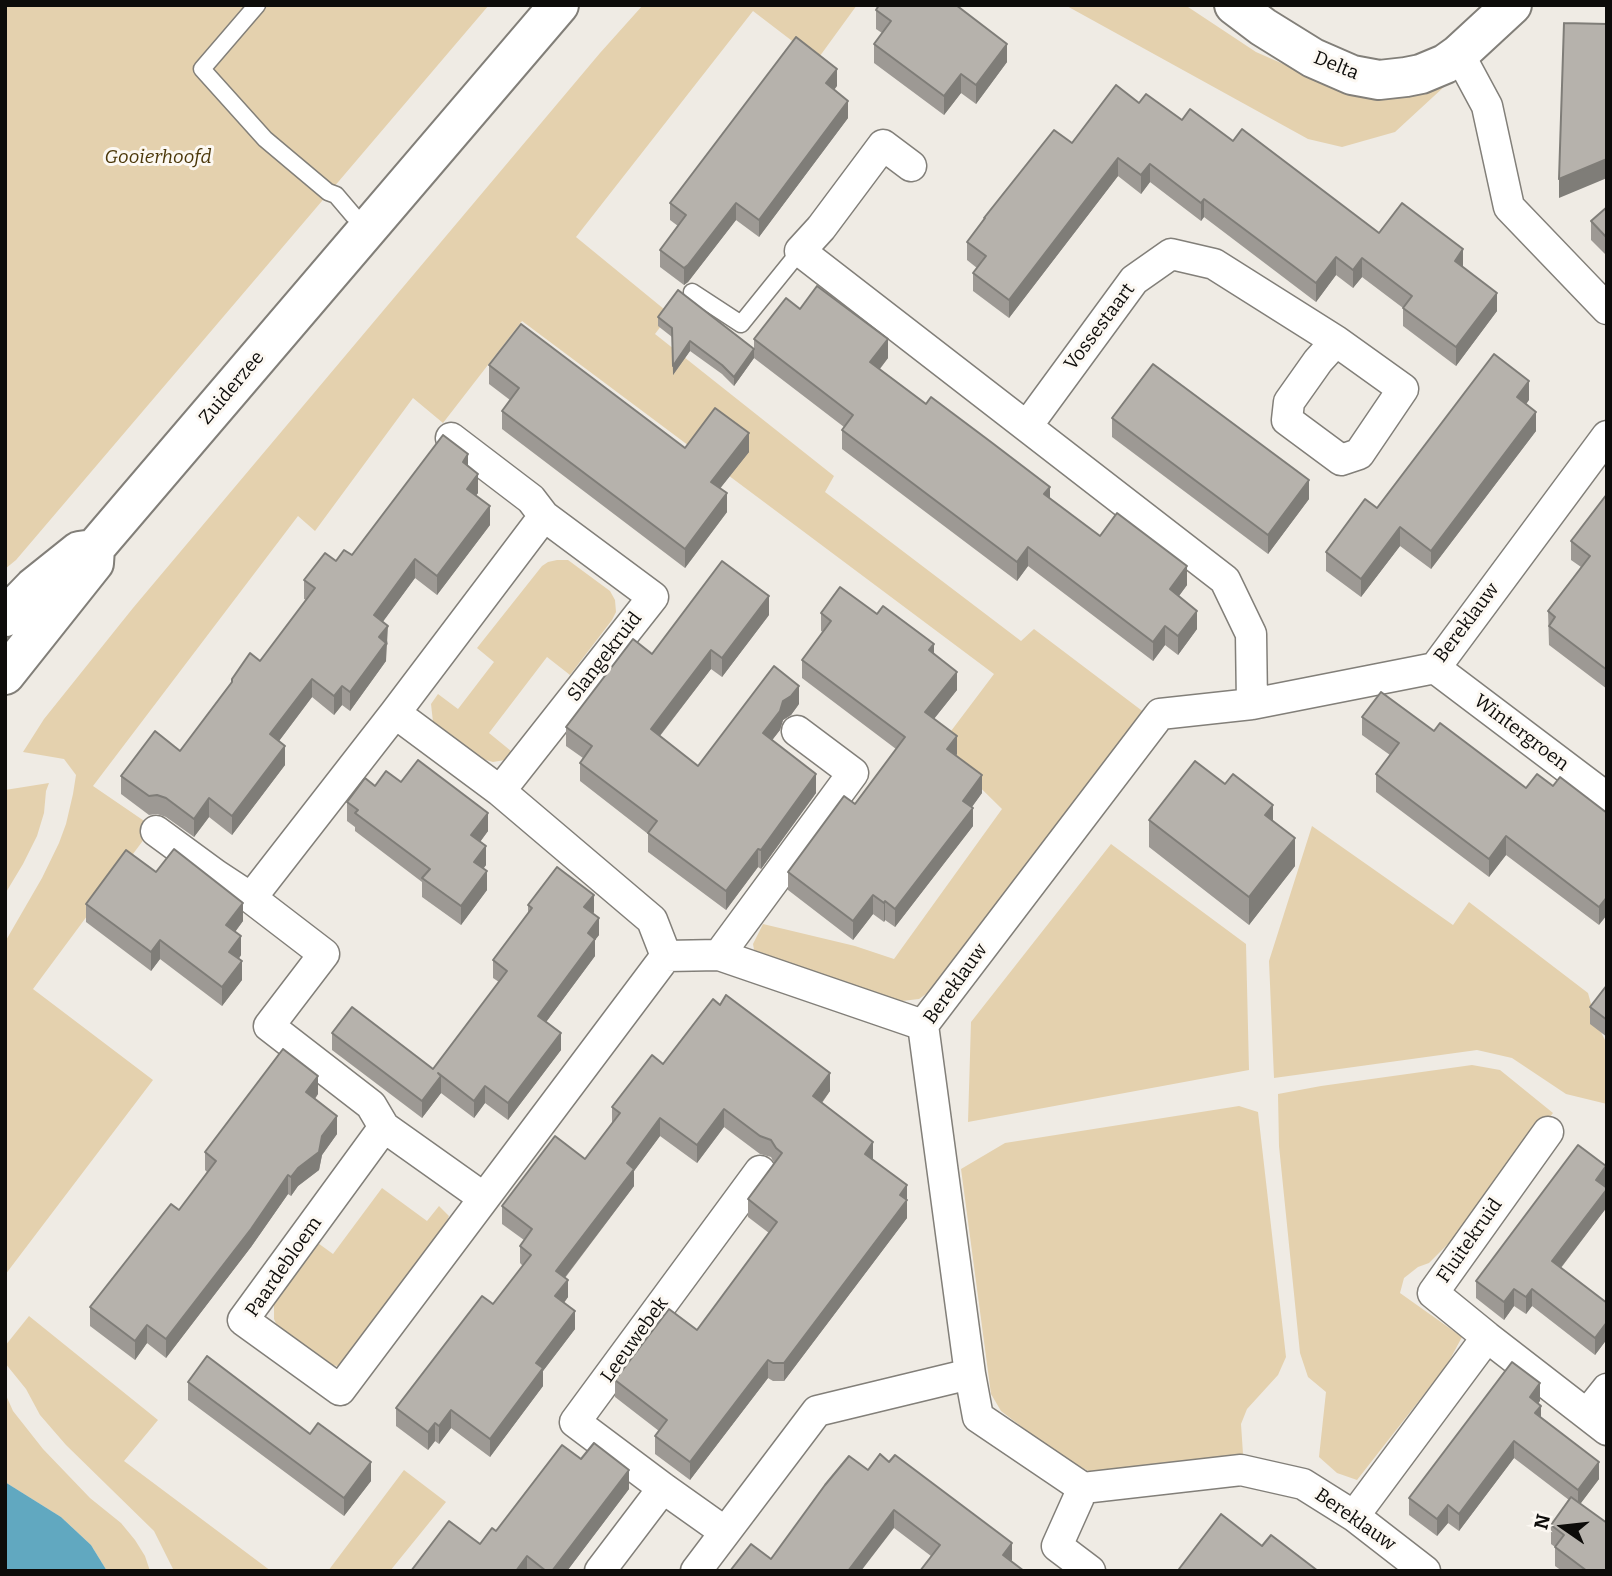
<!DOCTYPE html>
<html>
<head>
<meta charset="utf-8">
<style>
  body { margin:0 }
  #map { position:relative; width:1612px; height:1576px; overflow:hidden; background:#efebe4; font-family:Bitter,serif }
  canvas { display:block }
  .frame { position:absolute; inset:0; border:7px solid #0d0c0a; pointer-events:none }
  .north { position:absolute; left:1528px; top:1492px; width:70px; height:70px; -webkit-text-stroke:5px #fcf8f2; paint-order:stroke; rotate:284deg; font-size:19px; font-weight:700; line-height:28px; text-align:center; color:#0d0c0a }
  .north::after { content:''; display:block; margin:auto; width:24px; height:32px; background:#0d0c0a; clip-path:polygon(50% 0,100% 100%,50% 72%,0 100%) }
</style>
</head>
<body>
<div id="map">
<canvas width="1612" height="1576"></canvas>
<div class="frame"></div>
<div class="north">N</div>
</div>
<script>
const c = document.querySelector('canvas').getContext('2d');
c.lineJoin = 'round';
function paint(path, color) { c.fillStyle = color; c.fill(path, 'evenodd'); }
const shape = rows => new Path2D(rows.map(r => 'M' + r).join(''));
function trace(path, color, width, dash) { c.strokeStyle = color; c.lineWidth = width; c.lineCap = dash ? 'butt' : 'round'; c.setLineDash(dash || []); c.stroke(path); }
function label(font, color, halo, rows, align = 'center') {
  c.font = font + ' Bitter,serif'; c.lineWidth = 6; c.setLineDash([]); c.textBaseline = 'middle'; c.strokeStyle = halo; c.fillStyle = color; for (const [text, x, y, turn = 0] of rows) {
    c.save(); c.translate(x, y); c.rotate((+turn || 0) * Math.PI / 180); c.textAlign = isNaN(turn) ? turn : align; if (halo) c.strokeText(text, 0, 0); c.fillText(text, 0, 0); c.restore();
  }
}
const green = shape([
  [5,5,489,5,16,560,5,569],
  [643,5,857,5,817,60,753,11,576,237,670,314,655,334,834,476,825,492,1021,641,1034,629,1145,713,1131,727,935,983,926,994,919,999,902,1001,764,962,755,955,753,944,763,924,855,946,894,959,1002,809,939,747,994,674,522,321,443,423,413,398,315,531,298,516,93,786,153,827,33,989,153,1080,5,1275,5,942,42,878,59,843,66,824,73,794,76,775,64,759,23,752,44,719,133,608,600,53],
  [1065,5,1185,5,1256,52,1315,78,1372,99,1446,85,1395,132,1342,147,1308,139],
  [557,560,568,560,610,591,615,600,616,612,612,620,570,675,547,657,489,733,511,751,505,760,493,762,476,757,433,722,431,704,438,694,458,709,494,662,477,648,542,566,548,562],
  [49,783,46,791,44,813,37,836,23,864,5,894,5,790],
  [1312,826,1453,925,1469,902,1588,993,1596,1022,1607,1044,1607,1104,1566,1094,1512,1058,1477,1050,1274,1078,1269,961],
  [1111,844,1246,944,1249,1070,968,1122,971,1022],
  [1472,1065,1500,1070,1553,1113,1454,1238,1429,1263,1418,1267,1404,1278,1400,1293,1462,1337,1447,1365,1357,1480,1337,1473,1319,1457,1326,1392,1308,1377,1300,1353,1279,1146,1278,1094,1321,1086],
  [1239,1106,1258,1112,1286,1357,1278,1375,1247,1409,1241,1424,1243,1454,1093,1473,1065,1460,1001,1411,991,1394,961,1169,1005,1143],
  [382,1188,427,1221,439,1206,449,1216,430,1258,346,1365,337,1366,329,1364,277,1326,274,1319,274,1300,311,1238,333,1254],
  [29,1316,158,1420,124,1461,271,1571,174,1571,154,1531,66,1445,40,1415,26,1389,5,1363,5,1346],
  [5,1393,13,1411,43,1449,90,1498,121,1523,135,1540,145,1556,150,1571,107,1571,91,1545,61,1517,5,1482],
  [404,1470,446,1502,390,1571,328,1571]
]);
const water = shape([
  [5,1482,61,1517,91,1545,107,1571,5,1571]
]);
const service = shape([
  [257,5,202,69,265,139,328,192,336,195,353,215,368,228],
  [692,292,741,324,800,251]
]);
const minor = shape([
  [1459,54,1487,106,1509,207,1607,309],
  [911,166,883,145,821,228,800,251,1225,580,1251,634,1252,704],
  [1027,426,1134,280,1171,254,1214,264,1336,341,1403,389,1359,454,1341,460,1287,420,1289,402,1318,361,1336,341],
  [451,438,531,499,544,516,653,597,500,791],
  [1435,668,1607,798],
  [395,713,500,791,652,920,666,956,719,955,923,1025],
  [156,831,216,875,251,898],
  [719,955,853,773,797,731],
  [384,1127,243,1320,340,1390,666,956],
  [1548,1132,1433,1293,1487,1337,1607,1430],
  [484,1198,384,1127,371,1105,269,1026,324,954,251,898,395,713,544,516],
  [1587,1414,1607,1389],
  [1083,1488,1057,1546,1090,1571],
  [1354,1516,1487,1337],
  [725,1532,663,1488,575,1422,760,1171],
  [600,1571,663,1488],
  [696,1571,817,1411,970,1374],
  [1425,1571,1354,1516,1303,1484,1241,1470,1083,1488,978,1417,970,1374,923,1025,1160,714,1252,704,1435,668,1607,436]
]);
const tertiary = shape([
  [1234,5,1263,27,1313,58,1352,75,1379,80,1406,77,1421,74,1445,64,1459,54,1512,5],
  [5,617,34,587,79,551,93,549],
  [5,675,94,563,95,548,559,5]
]);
const wall = shape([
  [876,10,1007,62,976,104,961,93,944,115,874,63,874,44,882,33,876,29],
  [837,86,834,90,848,118,759,237,736,220,688,282,684,285,660,267,660,250,678,226,670,220,670,203],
  [1139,103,1233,141,1379,233,1463,267,1497,311,1456,366,1403,326,1403,308,1362,277,1353,288,1336,275,1316,302,1204,217,1201,221,1150,182,1141,194,1118,176,1009,318,973,291,973,273,977,268,967,260,967,242,984,220,984,218,1072,143],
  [1607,207,1607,256,1591,240,1591,221],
  [800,309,888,358,880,369,1050,499,1100,536,1187,585,1179,596,1197,629,1178,655,1165,645,1153,661,1028,566,1017,581,842,449,842,430,844,427,754,358,734,386,722,374,690,351,673,375,672,337,658,326,658,317,754,349,754,339],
  [489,365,685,448,749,452,720,488,727,512,685,568,502,429,502,411,510,400,489,384],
  [1529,400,1526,404,1536,431,1431,569,1400,546,1361,597,1326,571,1326,552,1377,508],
  [1112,418,1309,499,1268,554,1112,437],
  [468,466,478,493,476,495,490,525,437,595,415,578,382,622,388,644,386,646,386,661,350,711,342,705,334,715,312,697,279,741,285,765,232,835,209,817,194,837,166,817,157,814,149,815,121,794,121,776,180,751,260,661,306,600,304,599,304,580,336,561,352,555],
  [1607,494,1607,689,1549,645,1548,611,1581,567,1571,560,1571,541],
  [821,613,877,614,934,653,957,690,934,719,957,754,956,756,982,793,972,807,973,826,895,927,885,920,884,922,873,914,853,940,788,890,788,872,855,804,896,749,802,678,802,660,823,632,821,631],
  [769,615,722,677,711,669,660,736,698,766,799,704,791,715,783,720,780,730,772,740,816,793,761,869,758,867,726,910,648,852,648,834,580,781,580,763,583,758,566,746,566,727,652,654],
  [1362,717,1434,731,1526,788,1553,786,1607,813,1599,925,1506,855,1489,877,1376,792,1376,774,1390,755,1362,735],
  [401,782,488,831,480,842,486,865,483,869,487,890,461,925,422,897,422,882,355,831,355,827,347,821,347,802,375,786],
  [1149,820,1273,821,1295,866,1249,925,1149,847],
  [156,872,243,921,235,932,241,955,239,959,242,980,222,1006,160,959,151,971,86,922,86,904],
  [528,905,594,912,593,914,599,935,595,940,595,956,546,1022,561,1050,508,1120,485,1103,474,1118,441,1093,422,1118,332,1050,332,1033,433,1069,499,982,493,978,493,960,528,913],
  [1607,985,1607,1037,1590,1024,1590,1007],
  [663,1064,830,1091,822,1103,873,1160,907,1185,907,1218,784,1381,773,1381,768,1378,690,1480,655,1454,655,1436,659,1431,615,1397,615,1380,697,1330,769,1233,748,1217,748,1199,774,1163,771,1157,760,1154,724,1127,697,1163,660,1136,634,1171,634,1186,565,1278,568,1297,564,1303,575,1329,543,1371,543,1386,490,1457,451,1428,439,1444,435,1441,428,1450,396,1426,396,1408,493,1304,523,1266,520,1263,520,1246,524,1240,502,1224,502,1206,585,1159,612,1123,612,1107],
  [318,1094,315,1099,337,1134,322,1155,319,1170,298,1186,291,1196,288,1194,251,1247,166,1358,147,1343,135,1360,90,1326,90,1307,179,1210,207,1172,205,1170,205,1152],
  [1606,1184,1604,1186,1607,1207,1561,1268,1607,1303,1607,1339,1595,1355,1532,1306,1526,1314,1514,1306,1504,1320,1476,1298,1476,1281],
  [188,1382,310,1434,371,1481,344,1516,188,1400],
  [1540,1401,1538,1403,1541,1418,1599,1479,1580,1504,1607,1571,1562,1571,1555,1566,1555,1547,1551,1544,1551,1525,1569,1500,1514,1458,1459,1531,1448,1523,1437,1536,1409,1515,1409,1498],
  [581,1459,629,1489,567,1571,411,1571,480,1544],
  [868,1470,1012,1561,931,1556,894,1528,771,1559]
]);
const shadedWall = shape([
  [1007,44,1007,62,976,104,976,85],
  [837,69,837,86,826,100,826,83],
  [961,74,961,93,944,115,944,96],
  [848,101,848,118,759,237,759,220],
  [1118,158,1118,176,1009,318,1009,300],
  [1607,159,1607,178,1559,198,1559,179],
  [1150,164,1150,182,1141,194,1141,175],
  [1204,199,1204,217,1201,221,1201,203],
  [736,203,736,220,688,282,684,285,684,268],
  [1463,249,1463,268,1455,261],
  [1336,257,1336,275,1316,302,1316,283],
  [1362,258,1362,277,1353,288,1353,270],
  [1497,293,1497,311,1456,366,1456,347],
  [888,339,888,358,870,381,870,362],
  [690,341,690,351,673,375,673,366],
  [754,349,754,358,734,386,734,377],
  [1529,381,1529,400,1517,416,1517,397],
  [1536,412,1536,431,1431,569,1431,551],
  [749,433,749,452,711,500,711,482],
  [468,454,468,473,463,462],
  [478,474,478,493,467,507,467,489],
  [1309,480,1309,499,1268,554,1268,535],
  [1050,487,1050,506,1044,494],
  [727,493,727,512,685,568,685,549],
  [490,506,490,525,437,595,437,576],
  [1400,527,1400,546,1361,597,1361,579],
  [1028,547,1028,566,1017,581,1017,562],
  [415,559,415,578,374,634,374,615],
  [1187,566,1187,585,1170,608,1170,589],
  [769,596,769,615,722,677,722,658],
  [1197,611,1197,629,1178,655,1178,636],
  [388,626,386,661,350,711,350,692,379,637],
  [1165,626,1165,645,1153,661,1153,642],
  [934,644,934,662,929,650],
  [711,650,711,669,651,747,651,729],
  [957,672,957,690,925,730,925,712],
  [312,679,312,697,270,753,270,734],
  [342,686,342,705,334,715,334,696],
  [799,686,799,704,791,715,783,720,780,730,763,752,763,733,783,701],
  [957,736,957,754,947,767,947,749],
  [285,746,285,765,232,835,232,816],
  [816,774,816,793,761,869,761,850],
  [982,775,982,793,963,819,963,801],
  [209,798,209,817,194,837,194,819],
  [1273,805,1273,832,1265,815],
  [973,808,973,826,895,927,895,909],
  [488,813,488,831,471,854,471,835],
  [1506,836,1506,855,1489,877,1489,859],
  [1295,838,1295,866,1249,925,1249,897],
  [486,846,486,865,474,881,474,862],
  [758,849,758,867,726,910,726,891],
  [487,871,487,890,461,925,461,906],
  [594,895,594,912,584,925,584,907],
  [873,895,873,914,853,940,853,921],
  [1607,897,1607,915,1599,925,1599,907],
  [885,901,885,920,884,922,884,903],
  [243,903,243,921,226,944,226,925],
  [599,918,599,935,595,940,595,956,538,1033,538,1016,588,933],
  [241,936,241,955,229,971,229,952],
  [160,940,160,959,151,971,151,952],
  [242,961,242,980,222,1006,222,987],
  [561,1033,561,1050,508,1120,508,1103],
  [830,1073,830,1091,813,1114,813,1096],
  [318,1076,318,1094,306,1110,306,1092],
  [441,1076,441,1093,422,1118,422,1101],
  [485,1086,485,1103,474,1118,474,1101],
  [724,1109,724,1127,697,1163,697,1145],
  [337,1116,337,1134,322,1155,319,1170,298,1186,291,1196,291,1177],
  [660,1118,660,1136,634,1171,634,1186,556,1289,556,1271,627,1163],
  [873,1142,873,1160,865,1154],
  [1606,1166,1606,1184,1596,1197,1596,1180],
  [288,1175,288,1194,251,1247,166,1358,166,1339],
  [907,1185,907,1218,784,1381,784,1363],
  [1607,1189,1607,1207,1552,1279,1552,1261],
  [568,1280,568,1297,555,1314,555,1296],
  [1514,1289,1514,1306,1504,1320,1504,1302],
  [1532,1289,1532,1306,1526,1314,1526,1297],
  [575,1311,575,1329,543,1371,543,1386,490,1457,490,1439,536,1363],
  [1607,1322,1607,1339,1595,1355,1595,1338],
  [147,1325,147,1343,135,1360,135,1341],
  [768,1360,768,1378,690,1480,690,1462],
  [1540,1383,1540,1401,1530,1415,1530,1397],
  [1541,1406,1541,1423,1535,1413],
  [451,1410,451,1428,439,1444,439,1426],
  [435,1423,435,1441,428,1450,428,1432],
  [1514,1441,1514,1458,1459,1531,1459,1514],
  [371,1462,371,1481,344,1516,344,1498],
  [1599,1462,1599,1479,1578,1507,1578,1490],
  [629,1470,629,1489,567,1571,552,1571],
  [1448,1505,1448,1523,1437,1536,1437,1519],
  [894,1510,894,1528,861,1571,848,1571],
  [1012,1543,1012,1561,1003,1555],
  [527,1556,527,1571,516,1571]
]);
const building = shape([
  [879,5,956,5,1007,44,976,85,961,74,944,96,874,44,891,21,876,10,879,5],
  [1564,23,1607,24,1607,159,1559,179,1564,23],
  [796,37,837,69,826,83,848,101,759,220,736,203,688,265,684,268,660,250,686,215,670,203,796,37],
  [1116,85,1139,103,1146,94,1182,120,1190,109,1233,141,1242,129,1379,233,1402,203,1463,249,1455,261,1497,293,1456,347,1403,308,1412,296,1362,258,1353,270,1336,257,1316,283,1204,199,1201,203,1150,164,1141,175,1118,158,1009,300,973,273,986,256,967,242,985,218,984,218,1054,130,1072,143,1116,85],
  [1607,207,1607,238,1591,221,1607,207],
  [817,286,888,339,870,362,926,404,931,397,991,442,1050,487,1044,494,1100,536,1117,513,1187,566,1170,589,1197,611,1178,636,1165,626,1153,642,1028,547,1017,562,842,430,853,415,754,339,786,298,800,309,817,286],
  [678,290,754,349,734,377,722,365,690,341,673,366,672,328,658,317,678,290],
  [521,324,685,448,715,408,749,433,711,482,727,493,685,549,502,411,519,388,489,365,521,324],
  [1494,354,1529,381,1517,397,1536,412,1431,551,1400,527,1361,579,1326,552,1365,499,1377,508,1494,354],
  [1153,364,1309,480,1268,535,1112,418,1153,364],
  [443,435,468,454,463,462,478,474,467,489,490,506,437,576,415,559,374,615,388,626,379,637,386,643,350,692,342,686,334,696,312,679,270,734,285,746,232,816,209,798,194,819,166,798,157,795,149,796,121,776,155,731,180,751,232,682,232,679,250,653,260,661,315,588,304,580,325,553,336,561,344,550,352,555,443,435],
  [1607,494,1607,670,1549,626,1555,617,1548,611,1590,556,1571,541,1607,494],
  [722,561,769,596,722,658,711,650,651,729,698,766,774,666,799,686,791,696,783,701,780,711,763,733,816,774,761,850,758,849,726,891,648,833,657,821,580,763,592,746,566,727,633,639,652,654,722,561],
  [840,587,877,614,883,606,934,644,929,650,957,672,925,712,957,736,947,749,982,775,963,801,973,808,895,909,885,901,884,903,873,895,853,921,788,872,844,796,855,804,905,737,802,660,831,621,821,613,840,587],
  [1381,692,1434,731,1440,723,1526,788,1537,774,1553,786,1560,777,1607,813,1607,897,1599,907,1506,836,1489,859,1376,774,1399,743,1362,717,1381,692],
  [418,760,488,813,471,835,486,846,474,862,487,871,461,906,422,878,430,869,355,813,358,810,347,802,365,778,375,786,386,771,401,782,418,760],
  [1195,761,1225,784,1233,774,1273,805,1265,815,1295,838,1249,897,1149,820,1195,761],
  [174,849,243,903,226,925,241,936,229,952,242,961,222,987,160,940,151,952,86,904,126,850,156,872,174,849],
  [557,867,594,895,584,907,599,918,588,933,595,939,538,1016,561,1033,508,1103,485,1086,474,1101,438,1073,441,1076,422,1101,332,1033,352,1007,433,1069,507,971,493,960,532,908,528,905,557,867],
  [1607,985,1607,1020,1590,1007,1607,985],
  [726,995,830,1073,813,1096,873,1142,865,1154,907,1185,900,1195,907,1200,784,1363,773,1363,768,1360,690,1462,655,1436,667,1420,615,1380,669,1309,697,1330,777,1222,748,1199,782,1153,776,1148,771,1140,760,1136,724,1109,697,1145,660,1118,627,1163,634,1169,556,1271,568,1280,555,1296,575,1311,536,1363,543,1368,490,1439,451,1410,439,1426,435,1423,428,1432,396,1408,482,1296,493,1304,531,1255,520,1246,532,1229,502,1206,555,1136,585,1159,620,1113,612,1107,652,1055,663,1064,713,999,720,1005,726,995],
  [283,1049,318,1076,306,1092,337,1116,322,1136,319,1152,298,1168,291,1177,288,1175,251,1229,166,1339,147,1325,135,1341,90,1307,171,1204,179,1210,216,1161,205,1152,283,1049],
  [1578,1145,1606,1166,1596,1180,1607,1188,1607,1189,1552,1261,1607,1303,1607,1322,1595,1338,1532,1289,1526,1297,1514,1289,1504,1302,1476,1281,1578,1145],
  [207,1356,310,1434,318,1423,371,1462,344,1498,188,1382,207,1356],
  [1512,1362,1540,1383,1530,1397,1541,1406,1535,1413,1599,1462,1578,1490,1514,1441,1459,1514,1448,1505,1437,1519,1409,1498,1512,1362],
  [594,1443,629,1470,552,1571,546,1571,527,1556,516,1571,411,1571,449,1521,480,1544,492,1528,496,1531,562,1445,581,1459,594,1443],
  [880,1454,889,1462,895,1455,1012,1543,1003,1555,1024,1571,920,1571,940,1545,894,1510,848,1571,730,1571,751,1544,771,1559,825,1485,849,1456,868,1470,880,1454],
  [1571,1497,1607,1523,1607,1571,1587,1571,1555,1547,1564,1535,1551,1525,1571,1497],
  [1221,1514,1262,1546,1271,1535,1318,1571,1181,1571,1179,1569,1221,1514]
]);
const streetNames = [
  ["Delta",1336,66,22],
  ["Vossestaart",1100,327,-53],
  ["Zuiderzee",232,388,-50],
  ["Bereklauw",1467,623,-53],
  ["Slangekruid",605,657,-52],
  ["Wintergroen",1521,733,37],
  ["Bereklauw",956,984,-54],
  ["Fluitekruid",1470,1241,-55],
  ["Paardebloem",284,1267,-55],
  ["Leeuwebek",635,1340,-54],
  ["Bereklauw",1355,1520,35]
];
const parkNames = [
  ["Gooierhoofd",158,158]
];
paint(green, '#e4d1ae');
paint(water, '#61a8c0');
trace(service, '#827f79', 19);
trace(minor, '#827f79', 33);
trace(tertiary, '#827f79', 42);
trace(service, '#fff', 16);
trace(minor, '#fff', 30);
trace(tertiary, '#fff', 38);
paint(wall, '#9d9994');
paint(shadedWall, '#7f7d78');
paint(building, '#b6b2ac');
trace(building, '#7f7d78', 2);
label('19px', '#0d0c0a', '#fcf8f2', streetNames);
label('italic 19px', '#4b3709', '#fcf8f2', parkNames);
</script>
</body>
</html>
